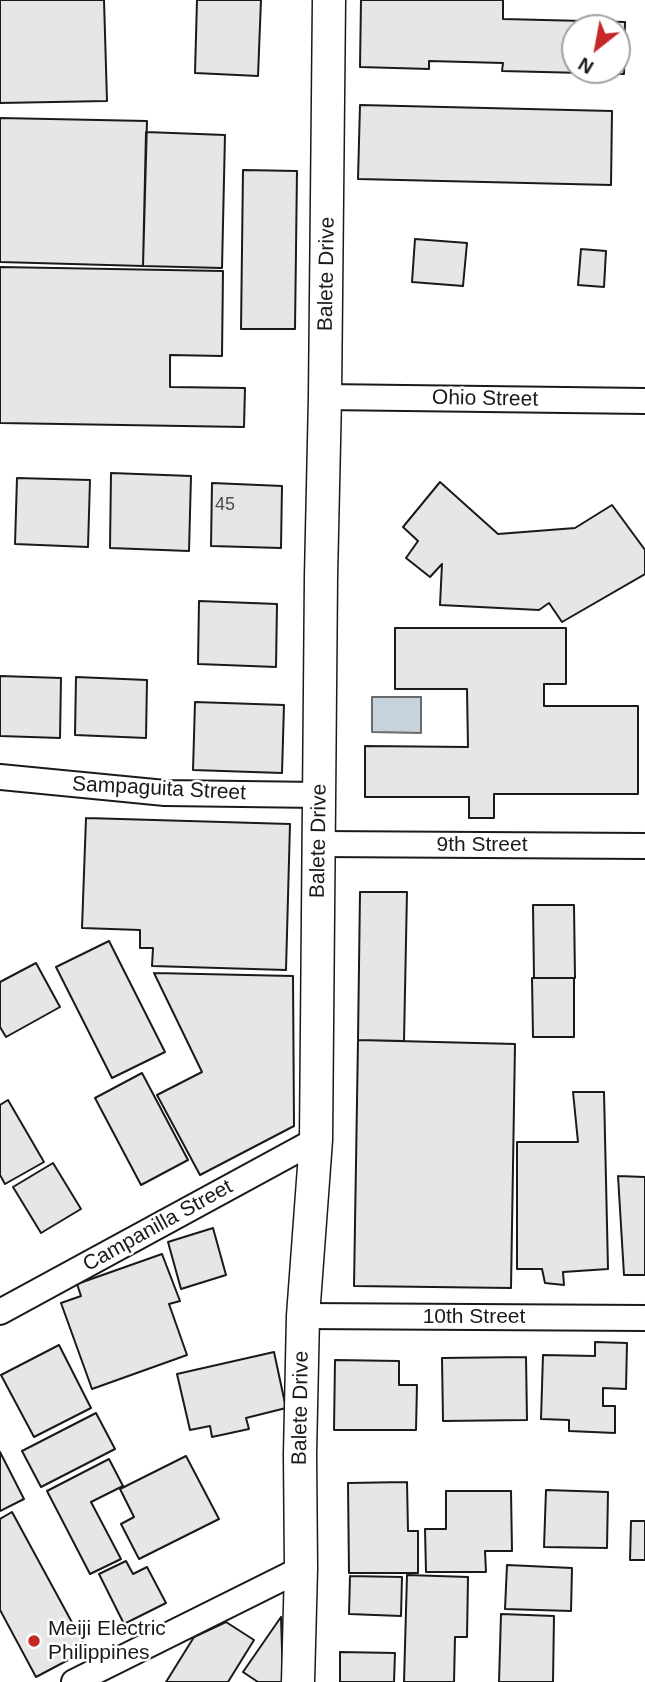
<!DOCTYPE html>
<html>
<head>
<meta charset="utf-8">
<style>
  body { margin:0 }
  #map { position:relative; width:645px; height:1682px; overflow:hidden; background:#fff; font-family:Arial,sans-serif }
  canvas { display:block }
  .north { position:absolute; left:561px; top:14px; width:70px; height:70px; box-sizing:border-box; background:#fff; border:2px solid #a3a3a3; border-radius:50%; rotate:211deg; font-size:19px; font-weight:700; line-height:28px; text-align:center; color:#1a1a1a }
  .north::after { content:''; display:block; margin:auto; width:24px; height:32px; background:#c62828; clip-path:polygon(50% 0,100% 100%,50% 72%,0 100%) }
</style>
</head>
<body>
<div id="map">
<canvas width="645" height="1682"></canvas>
<div class="north">N</div>
</div>
<script>
const c = document.querySelector('canvas').getContext('2d');
c.lineJoin = 'round';
function paint(path, color) { c.fillStyle = color; c.fill(path, 'evenodd'); }
const shape = rows => new Path2D(rows.map(r => 'M' + r).join(''));
function trace(path, color, width, dash) { c.strokeStyle = color; c.lineWidth = width; c.lineCap = dash ? 'butt' : 'round'; c.setLineDash(dash || []); c.stroke(path); }
function label(font, color, halo, rows, align = 'center') {
  c.font = font + ' Arial,sans-serif'; c.lineWidth = 5; c.setLineDash([]); c.textBaseline = 'middle'; c.strokeStyle = halo; c.fillStyle = color; for (const [text, x, y, turn = 0] of rows) {
    c.save(); c.translate(x, y); c.rotate((+turn || 0) * Math.PI / 180); c.textAlign = isNaN(turn) ? turn : align; if (halo) c.strokeText(text, 0, 0); c.fillText(text, 0, 0); c.restore();
  }
}
const water = shape([
  [372,697,421,697,421,733,372,732,372,697]
]);
const building = shape([
  [0,0,104,0,107,101,0,103,0,0],
  [197,0,261,0,258,76,195,73,197,0],
  [361,0,503,0,503,19,625,22,624,74,502,71,503,63,429,61,429,69,360,67,361,0],
  [575,28,617,28,617,70,575,70,575,28],
  [360,105,612,111,611,185,358,179,360,105],
  [0,118,147,121,143,266,0,262,0,118],
  [146,132,225,135,222,268,143,266,146,132],
  [243,170,297,171,295,329,241,329,243,170],
  [415,239,467,243,463,286,412,282,415,239],
  [581,249,606,251,604,287,578,285,581,249],
  [0,267,223,271,222,356,170,355,170,387,245,388,244,427,0,423,0,267],
  [111,473,191,476,189,551,110,548,111,473],
  [17,478,90,480,88,547,15,544,17,478],
  [440,482,498,534,575,528,612,505,645,550,645,574,562,622,549,603,539,610,440,605,442,564,430,577,406,558,418,541,403,527,440,482],
  [212,483,282,486,281,548,211,546,212,483],
  [199,601,277,604,276,667,198,664,199,601],
  [395,628,566,628,566,684,544,684,544,706,638,706,638,794,494,794,494,818,469,818,469,797,365,797,365,746,468,747,467,689,395,689,395,628],
  [0,676,61,678,60,738,0,736,0,676],
  [76,677,147,680,146,738,75,735,76,677],
  [195,702,284,705,282,773,193,770,195,702],
  [86,818,290,824,286,970,152,966,153,948,140,948,140,930,82,928,86,818],
  [360,892,407,892,404,1041,358,1040,360,892],
  [533,905,574,905,575,978,534,978,533,905],
  [109,941,165,1052,112,1078,56,967,109,941],
  [36,963,60,1007,6,1037,0,1027,0,982,36,963],
  [154,973,293,976,294,1126,200,1175,157,1095,202,1072,154,973],
  [532,978,574,978,574,1037,533,1037,532,978],
  [358,1040,515,1044,511,1288,354,1286,358,1040],
  [142,1073,188,1160,141,1185,95,1098,142,1073],
  [573,1092,604,1092,608,1269,563,1272,564,1285,545,1283,542,1269,517,1269,517,1142,578,1142,573,1092],
  [8,1100,44,1162,5,1184,0,1175,0,1105,8,1100],
  [53,1163,81,1209,41,1233,13,1187,53,1163],
  [618,1176,645,1177,645,1275,624,1275,618,1176],
  [213,1228,226,1275,181,1289,168,1242,213,1228],
  [162,1254,180,1301,169,1304,187,1355,92,1389,61,1303,81,1296,77,1284,162,1254],
  [595,1342,627,1343,626,1389,603,1388,603,1406,615,1406,615,1433,569,1431,569,1420,541,1419,543,1355,595,1356,595,1342],
  [59,1345,91,1408,34,1437,1,1375,59,1345],
  [274,1352,286,1408,246,1418,249,1429,212,1437,210,1426,190,1430,177,1374,274,1352],
  [526,1357,527,1420,443,1421,442,1358,526,1357],
  [335,1360,399,1361,399,1385,417,1385,416,1430,334,1430,335,1360],
  [96,1413,115,1449,41,1487,22,1451,96,1413],
  [0,1452,24,1499,0,1511,0,1452],
  [186,1456,219,1519,139,1559,121,1524,134,1517,120,1489,186,1456],
  [109,1459,123,1486,91,1502,121,1559,90,1574,47,1491,109,1459],
  [407,1482,408,1531,418,1531,418,1573,349,1573,348,1483,407,1482],
  [546,1490,608,1492,607,1548,544,1547,546,1490],
  [446,1491,511,1491,512,1551,485,1551,486,1572,426,1572,425,1529,446,1529,446,1491],
  [12,1512,87,1650,36,1677,0,1610,0,1519,12,1512],
  [631,1521,645,1521,645,1560,630,1560,631,1521],
  [126,1561,133,1574,147,1567,166,1603,124,1624,99,1574,126,1561],
  [507,1565,572,1568,571,1611,505,1609,507,1565],
  [407,1575,468,1577,467,1637,455,1637,454,1682,404,1682,407,1575],
  [350,1576,402,1577,401,1616,349,1614,350,1576],
  [501,1614,554,1616,553,1682,499,1682,501,1614],
  [281,1617,283,1682,258,1682,243,1672,281,1617],
  [226,1622,254,1640,228,1682,166,1682,194,1637,226,1622],
  [340,1652,395,1653,394,1682,340,1682,340,1652]
]);
const minor = shape([
  [325,397,645,401],
  [0,777,165,793,319,795],
  [319,844,645,846],
  [0,1312,316,1140],
  [303,1316,645,1318],
  [74,1682,301,1569]
]);
const tertiary = shape([
  [298,1682,301,1569,300,1454,303,1316,316,1140,321,577,325,397,329,0]
]);
const markers = [
  [34,1641,7,"#c62828"]
];
const numberNames = [
  ["45",225,505]
];
const streetNames = [
  ["Balete Drive",327,274,-89],
  ["Ohio Street",485,399,1],
  ["Sampaguita Street",159,789,3],
  ["Balete Drive",319,841,-89],
  ["9th Street",482,845],
  ["Campanilla Street",158,1226,-29],
  ["10th Street",474,1317],
  ["Balete Drive",301,1408,-89]
];
const poiNames = [
  ["Meiji Electric",48,1629],
  ["Philippines",48,1653]
];
paint(water, '#c6d2dc');
trace(water, '#6a6a6a', 2);
paint(building, '#e6e6e6');
trace(building, '#1a1a1a', 2);
trace(minor, '#1a1a1a', 28);
trace(tertiary, '#1a1a1a', 35);
trace(minor, '#fff', 24);
trace(tertiary, '#fff', 32);
for (const [x, y, r, color] of markers) { const dot = new Path2D(); dot.arc(x, y, r, 0, 2 * Math.PI); c.fillStyle = color; c.fill(dot); trace(dot, '#fff', 2.5); }
label('18px', '#4d4d4d', null, numberNames);
label('21px', '#1a1a1a', '#fff', streetNames);
label('21px', '#1a1a1a', '#fff', poiNames, 'left');
</script>
</body>
</html>
